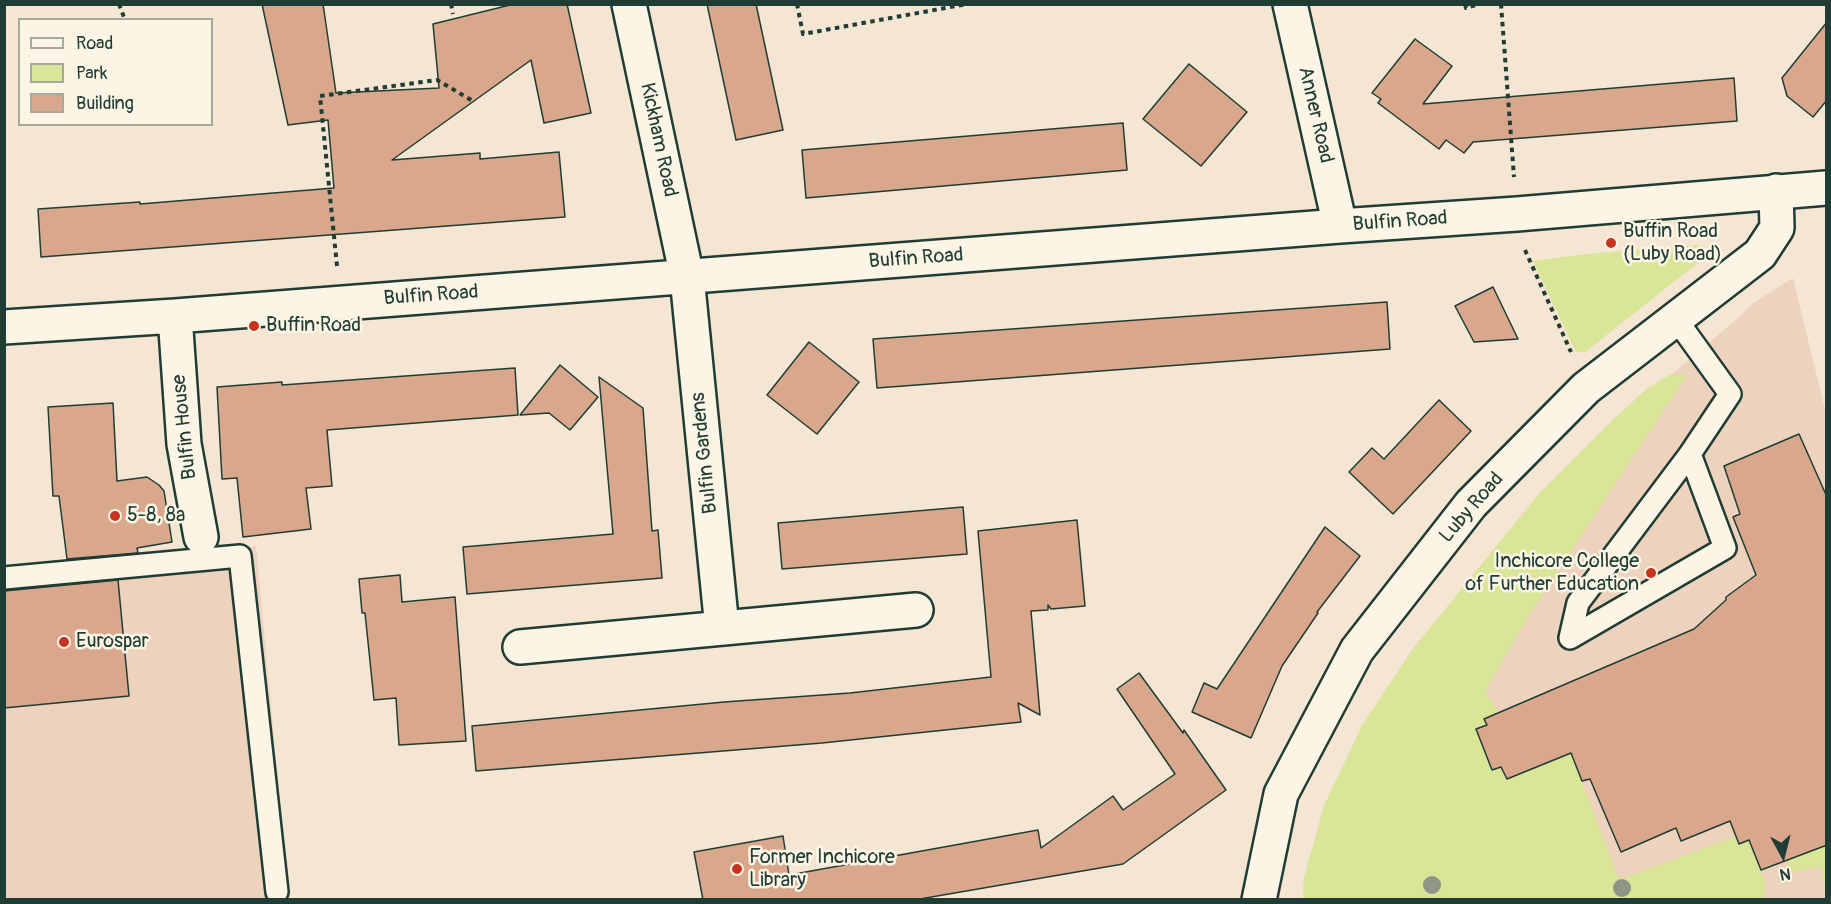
<!DOCTYPE html>
<html>
<head>
<meta charset="utf-8">
<style>
  body { margin:0 }
  #map { position:relative; width:1831px; height:904px; overflow:hidden; background:#f5e5d3; font-family:Pangolin,sans-serif }
  canvas { display:block }
  .frame { position:absolute; inset:0; border:6px solid #1f3d34; pointer-events:none }
  .legend { position:absolute; left:18px; top:18px; width:195px; height:108px; box-sizing:border-box; background:#fcf5e5; border:2px solid #a4ab9e; margin:0; padding:8px 10px; list-style:none; font-size:18px; color:#1f3d34 }
  .legend li { display:flex; align-items:center; gap:12px; height:30px }
  .legend b { width:30px; border:2px solid #a4ab9e }
  .north { position:absolute; left:1753px; top:826px; width:60px; height:60px; -webkit-text-stroke:4px #fcf5e5; paint-order:stroke; rotate:173deg; font-size:16px; font-weight:700; line-height:24px; text-align:center; color:#1f3d34 }
  .north::after { content:''; display:block; margin:auto; width:21px; height:27px; background:#1f3d34; clip-path:polygon(50% 0,100% 100%,50% 72%,0 100%) }
</style>
</head>
<body>
<div id="map">
<canvas width="1831" height="904"></canvas>
<div class="frame"></div>
<ul class="legend">
<li><b style="height:8px;background:#fcf5e5"></b>Road</li>
<li><b style="height:16px;background:#d9e597"></b>Park</li>
<li><b style="height:16px;background:#d9a78c"></b>Building</li>
</ul>
<div class="north">N</div>
</div>
<script>
const c = document.querySelector('canvas').getContext('2d');
c.lineJoin = 'round';
function paint(path, color) { c.fillStyle = color; c.fill(path, 'evenodd'); }
const shape = rows => new Path2D(rows.map(r => 'M' + r).join(''));
function trace(path, color, width, dash) { c.strokeStyle = color; c.lineWidth = width; c.lineCap = dash ? 'butt' : 'round'; c.setLineDash(dash || []); c.stroke(path); }
function label(font, color, halo, rows, align = 'center') {
  c.font = font + ' Pangolin,sans-serif'; c.lineWidth = 5; c.setLineDash([]); c.textBaseline = 'middle'; c.strokeStyle = halo; c.fillStyle = color; for (const [text, x, y, turn = 0] of rows) {
    c.save(); c.translate(x, y); c.rotate((+turn || 0) * Math.PI / 180); c.textAlign = isNaN(turn) ? turn : align; if (halo) c.strokeText(text, 0, 0); c.fillText(text, 0, 0); c.restore();
  }
}
const built = shape([
  [1793,278,1826,414,1826,899,1303,900,1304,878,1324,806,1362,726,1412,650,1538,495,1617,416,1648,388,1672,374,1737,319,1752,304],
  [256,546,289,899,5,900,5,573]
]);
const green = shape([
  [1698,245,1706,251,1704,258,1585,352,1576,352,1533,261,1586,254],
  [1671,374,1687,375,1529,615,1485,691,1498,713,1485,718,1487,725,1476,730,1493,770,1571,753,1619,880,1736,836,1739,844,1749,840,1765,882,1764,899,1303,900,1304,878,1324,806,1362,726,1412,650,1538,495,1617,416,1648,388],
  [1826,845,1826,899,1821,867,1791,872,1786,861]
]);
const building = shape([
  [262,4,323,4,336,93,439,88,433,24,514,4,567,4,591,113,544,123,531,60,392,160,480,153,480,159,559,152,565,217,41,257,38,209,140,202,140,204,334,188,328,120,288,125,262,4],
  [707,4,756,4,783,130,736,140,707,4],
  [1827,22,1827,100,1813,117,1787,96,1782,78,1827,22],
  [1415,39,1452,66,1423,104,1734,78,1737,121,1473,142,1464,153,1446,140,1439,149,1378,103,1381,99,1372,93,1415,39],
  [1189,64,1247,112,1201,166,1143,119,1189,64],
  [1123,123,1127,170,806,198,802,150,1123,123],
  [1493,287,1518,339,1474,342,1455,306,1493,287],
  [1387,302,1390,349,877,388,873,339,1387,302],
  [809,342,859,382,817,434,767,395,809,342],
  [560,365,598,397,570,430,549,413,520,415,560,365],
  [515,368,518,415,327,430,332,486,306,488,311,529,243,537,237,478,222,479,217,387,282,382,282,385,515,368],
  [599,377,643,408,652,531,658,530,662,578,467,594,463,547,613,534,599,377],
  [1439,400,1471,431,1393,514,1349,472,1372,448,1384,459,1439,400],
  [113,403,117,481,147,477,159,485,164,491,172,542,137,548,138,553,67,559,59,496,53,496,48,407,113,403],
  [1799,434,1827,497,1827,845,1761,870,1749,840,1739,844,1730,821,1681,841,1676,828,1621,852,1590,779,1582,781,1571,753,1507,779,1501,767,1492,770,1476,729,1487,725,1484,719,1694,629,1726,600,1726,597,1756,575,1733,517,1740,514,1724,466,1799,434],
  [963,507,967,554,782,569,778,523,963,507],
  [1077,520,1085,606,1051,609,1048,605,1048,610,1031,611,1040,715,1018,703,1021,722,822,743,476,771,472,726,724,702,850,693,991,677,978,531,1077,520],
  [1325,527,1360,556,1317,612,1318,613,1282,666,1251,738,1192,712,1204,683,1217,689,1325,527],
  [400,575,402,602,455,597,466,741,399,745,396,698,374,700,365,613,362,613,359,579,400,575],
  [118,580,129,696,4,708,4,591,118,580],
  [1139,673,1183,733,1184,730,1226,790,1123,864,914,900,703,900,694,852,783,836,789,875,1038,830,1041,848,1113,796,1123,810,1175,774,1117,689,1139,673]
]);
const path = shape([
  [119,4,125,20],
  [451,4,453,14],
  [797,4,803,34,967,4],
  [1465,4,1466,8,1480,4],
  [1501,4,1514,177],
  [1525,250,1571,352],
  [337,266,320,96,437,80,473,101]
]);
const service = shape([
  [1676,319,1730,394,1690,454,1725,548,1570,638,1578,603,1690,454],
  [4,578,240,556,277,892]
]);
const minor = shape([
  [629,4,687,277,722,628],
  [1290,4,1340,226],
  [175,316,184,444,201,537],
  [4,327,175,316,1340,226,1517,214,1826,188],
  [520,647,916,610],
  [1259,900,1281,794,1357,650,1471,504,1586,388,1760,254,1777,228,1776,191]
]);
const trees = [
  [1432,885],
  [1622,888]
];
const markers = [
  [1611,243,6,"#c8321e"],
  [254,326,6,"#c8321e"],
  [115,516,6,"#c8321e"],
  [1651,573,6,"#c8321e"],
  [64,642,6,"#c8321e"],
  [737,869,6,"#c8321e"]
];
const streetNames = [
  ["Anner Road",1315,115,77],
  ["Kickham Road",658,140,78],
  ["Bulfin Road",1400,222,-4],
  ["Bulfin Road",916,259,-4],
  ["Bulfin Road",431,296,-4],
  ["Bulfin House",185,427,-96],
  ["Bulfin Gardens",705,453,-96],
  ["Luby Road",1472,508,-49]
];
const poiNames = [
  ["Buffin Road",1623,232],
  ["(Luby Road)",1623,255],
  ["Buffin Road",266,326],
  ["5-8, 8a",127,516],
  ["Inchicore College",1639,562,"right"],
  ["of Further Education",1639,585,"right"],
  ["Eurospar",76,642],
  ["Former Inchicore",749,858],
  ["Library",749,881]
];
paint(built, '#edd2be');
paint(green, '#d9e597');
paint(building, '#d9a78c');
trace(building, '#1f3d34', 1.5);
trace(service, '#1f3d34', 26);
trace(minor, '#1f3d34', 38);
trace(path, '#1f3d34', 4, [4.5, 4.5]);
trace(service, '#fcf5e5', 21);
trace(minor, '#fcf5e5', 33);
c.fillStyle = '#8f9684';
for (const [x, y] of trees) { c.beginPath(); c.arc(x, y, 9, 0, 2 * Math.PI); c.fill(); }
for (const [x, y, r, color] of markers) { const dot = new Path2D(); dot.arc(x, y, r, 0, 2 * Math.PI); c.fillStyle = color; c.fill(dot); trace(dot, '#fcf5e5', 2); }
label('20px', '#1f3d34', '#fcf5e5', streetNames);
label('20px', '#1f3d34', '#fcf5e5', poiNames, 'left');
</script>
</body>
</html>
